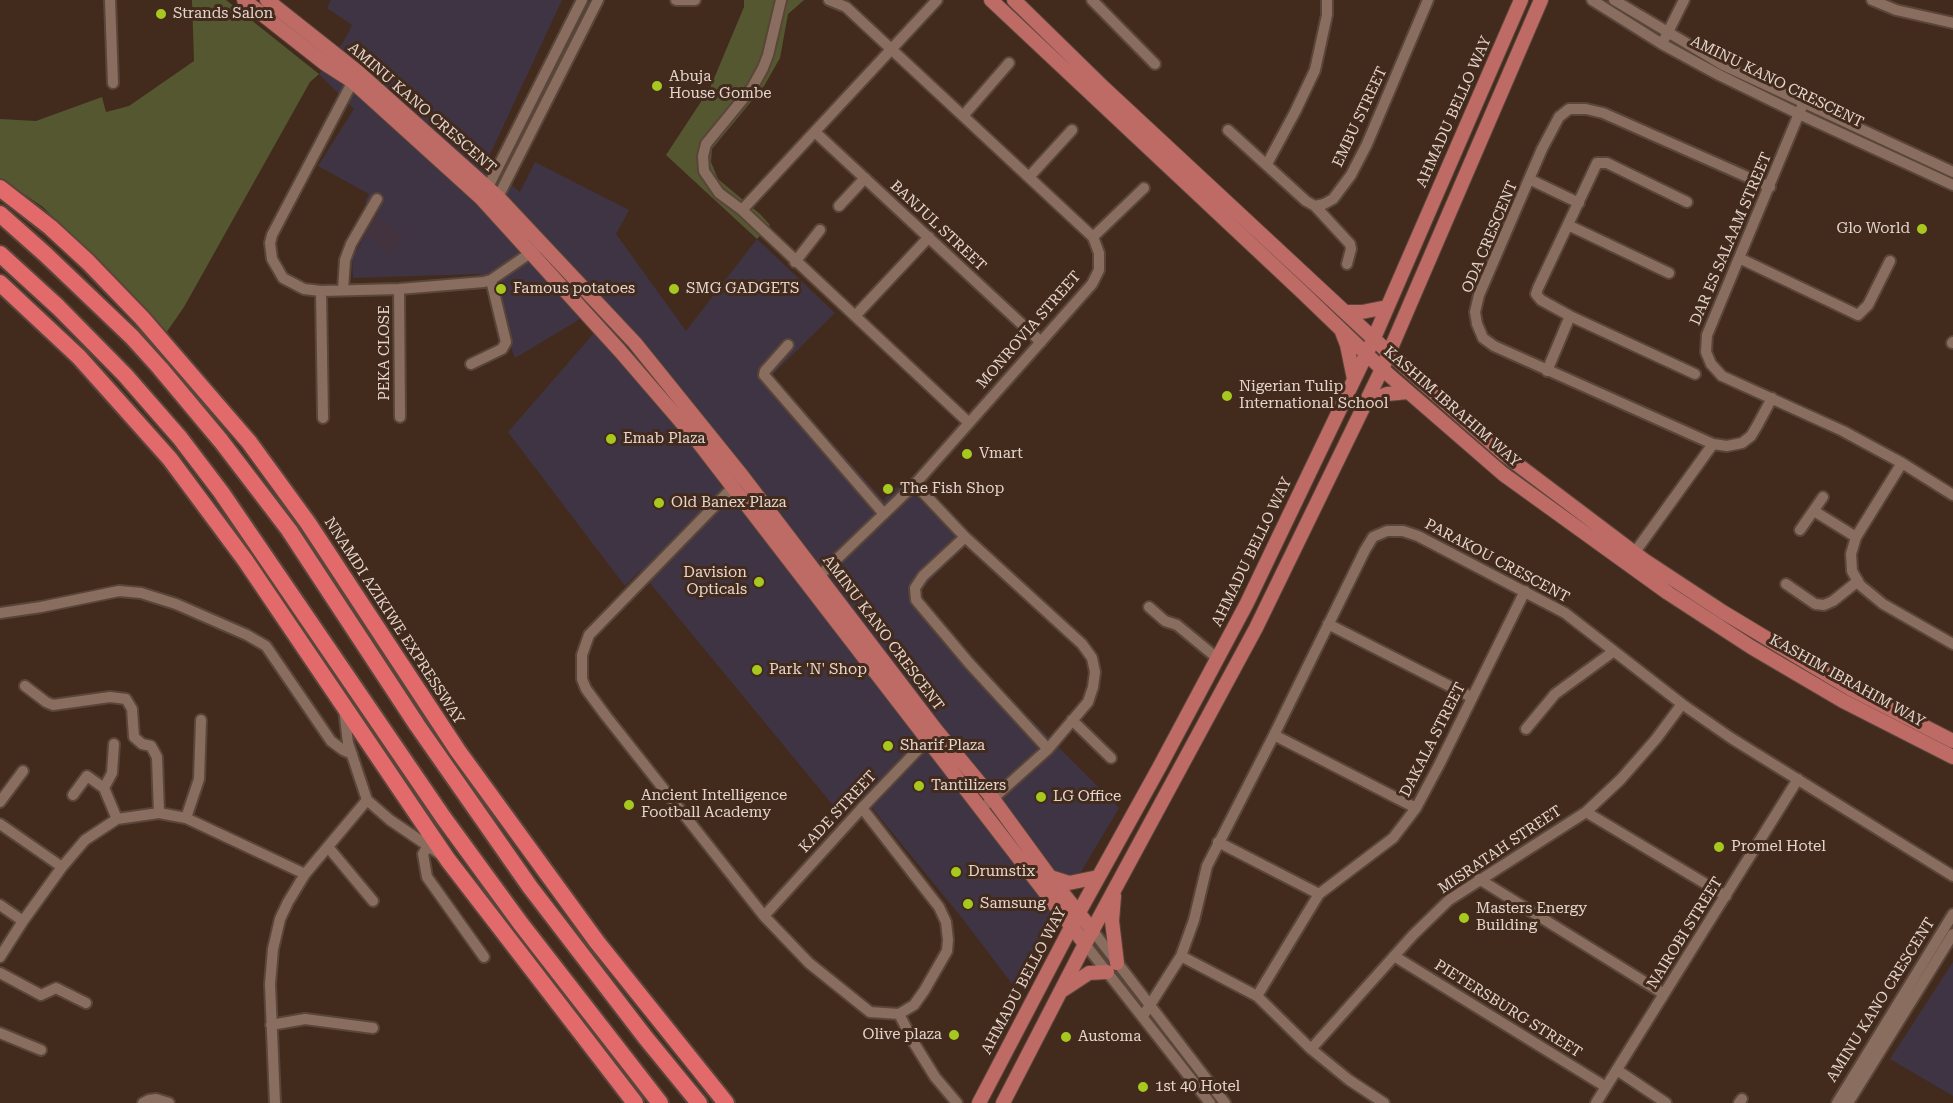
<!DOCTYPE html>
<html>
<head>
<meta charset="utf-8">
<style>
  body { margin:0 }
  canvas { display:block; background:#422a1d }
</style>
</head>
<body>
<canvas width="1953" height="1103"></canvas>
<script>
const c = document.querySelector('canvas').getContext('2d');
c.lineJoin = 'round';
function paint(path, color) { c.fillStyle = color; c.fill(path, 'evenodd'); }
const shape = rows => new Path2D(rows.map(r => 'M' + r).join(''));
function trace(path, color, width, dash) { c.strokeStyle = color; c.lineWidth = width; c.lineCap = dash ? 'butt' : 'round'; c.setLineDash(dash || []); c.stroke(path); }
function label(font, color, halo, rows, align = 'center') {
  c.font = font + ' "Roboto Serif",serif'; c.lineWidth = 6; c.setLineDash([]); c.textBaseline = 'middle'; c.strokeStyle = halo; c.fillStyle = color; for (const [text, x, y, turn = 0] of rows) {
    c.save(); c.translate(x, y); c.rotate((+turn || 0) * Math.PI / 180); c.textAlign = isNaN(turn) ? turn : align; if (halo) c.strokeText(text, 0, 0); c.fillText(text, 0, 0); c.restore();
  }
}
const commercial = shape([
  [331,0,562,0,486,163,520,192,535,162,629,210,616,234,686,331,757,239,835,313,772,375,883,500,902,482,965,545,921,589,923,601,984,672,1119,808,1044,934,1016,989,962,918,859,792,841,815,640,571,625,586,508,432,594,333,580,319,515,358,489,290,499,283,478,274,353,278,352,258,379,210,365,202,369,194,318,166,354,109,319,74,344,41,352,25,327,8],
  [1953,962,1953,1096,1890,1059]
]);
const medical = shape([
  [376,215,405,235,388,256,374,242,364,236]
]);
const green = shape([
  [192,0,226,0,319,74,310,82,184,307,166,333,43,207,0,178,0,119,36,121,102,97,106,112,129,106,194,61],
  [744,0,804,0,788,14,780,58,764,86,712,149,711,162,718,179,760,214,770,225,757,239,666,155,710,88,744,7]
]);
const minor = shape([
  [110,0,113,83],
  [676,0,695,0],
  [781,0,768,55,763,68,752,88,706,144,703,156,704,171,719,193,742,210,968,422],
  [1092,0,1155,64],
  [1592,0,1662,44,1719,75,1799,114,1953,185],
  [1614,0,1723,65,1953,172],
  [1872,0,1896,10,1953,23],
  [1665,38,1684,0],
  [355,77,272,235,270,243,272,259,283,278,304,289,321,291,399,289,484,282,491,280,536,249],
  [1803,104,1707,335,1706,352,1711,364,1722,376,1843,431,1902,463,1953,495],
  [963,116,1009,63],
  [1228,130,1306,201,1315,206,1324,204,1333,199,1351,175,1367,144,1428,0],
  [815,132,1041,342],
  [1267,164,1295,112,1315,70,1327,15,1327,0],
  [1029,177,1072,130],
  [1531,180,1579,203],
  [1770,187,1603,113,1586,109,1569,109,1559,117,1542,149,1479,295,1475,312,1477,324,1483,338,1494,346,1713,444,1727,446,1742,443,1751,436,1757,426,1772,398],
  [485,193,582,0],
  [494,202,498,197,598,0],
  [1687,202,1607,163,1597,163,1538,288,1536,294,1541,300,1570,316,1695,374],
  [839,206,865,178],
  [1315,206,1350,244,1351,249,1347,264],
  [742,210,937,0],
  [1568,225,1669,273],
  [1093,237,1144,188],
  [1739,258,1858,315,1868,305,1890,261],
  [795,262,820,230],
  [399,289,400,417],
  [343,290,345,260,351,244,377,199],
  [321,291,323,418],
  [855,316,929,237],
  [1952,343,1953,342],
  [788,345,765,371,764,375,884,514],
  [471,364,502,349,506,342,491,280],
  [1547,371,1570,316],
  [1902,463,1856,537,1851,554,1852,571,1860,585,1883,604,1953,644],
  [736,484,589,635,582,655,582,679,586,689,606,716,764,916,809,963,870,1012,899,1014,914,1005,924,991,947,951,948,940,946,922,939,907,862,808],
  [915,484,965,537,1082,644,1092,658,1095,672,1093,687,1088,702,1048,749,988,803],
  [1814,511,1856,537],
  [1800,530,1823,497],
  [965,537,923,576,915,588,916,600,969,663,1048,749],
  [1635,552,1713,444],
  [814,581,915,484,1092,284,1099,270,1099,253,1093,237,846,7,829,0],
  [1786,584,1815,604,1824,605,1833,601,1858,581],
  [1149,607,1165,621,1177,625,1217,658],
  [0,613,41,607,119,591,141,593,176,604,247,635,266,646,331,741,343,750,352,754],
  [1328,624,1471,697],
  [25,686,46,702,53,705,110,697,126,699,132,709,134,737,142,744,151,746,157,757,159,813],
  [344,709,348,743,367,800,390,820,440,854],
  [1072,720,1111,758],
  [1526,729,1555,694,1614,651],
  [1274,735,1416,808],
  [114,744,112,773,104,788,117,819],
  [73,795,87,776,104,788],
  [0,802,23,771],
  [1586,812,1726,896],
  [186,818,199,779,201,720],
  [0,824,62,867],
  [1218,842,1319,894],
  [428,846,423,854,427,877,484,957],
  [328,847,373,901],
  [1479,879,1664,994],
  [0,905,23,921],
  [764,916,862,808,933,734],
  [1093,931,1225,1103],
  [1085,944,1210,1103],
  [1181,956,1257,996,1311,1049,1349,1080,1384,1103],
  [1394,956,1606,1087],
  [0,957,23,921,62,867,85,840,117,819,159,813,186,818,305,874],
  [0,973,41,995,56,988,86,1003],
  [1257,996,1319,894,1393,838,1416,808,1439,765,1525,591],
  [899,1014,914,1043,935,1077,957,1103],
  [1143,1016,1181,956,1194,920,1207,866,1274,735,1365,550,1373,537,1387,531,1403,531,1418,536,1565,613,1682,704,1731,738,1953,876],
  [271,1025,305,1019,373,1028],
  [0,1033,41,1050],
  [1311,1049,1413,935,1449,900,1586,812,1621,779,1656,739,1682,704],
  [1617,1070,1666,1103],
  [143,1103,149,1100,156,1099,169,1103],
  [275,1103,270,984,273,949,280,919,288,902,305,874,367,800],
  [1596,1103,1798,779],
  [1739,1103,1742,1099],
  [1837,1103,1953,914],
  [1848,1103,1953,934]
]);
const major = shape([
  [244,0,324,63,352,81,481,198,620,351,695,438,1085,944],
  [267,0,358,72,498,197,635,343,743,477,936,730,993,799,1050,877,1093,931],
  [991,0,1302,292,1382,369,1503,474,1668,593,1751,647,1843,701,1953,757],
  [1014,0,1104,88,1389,353,1505,455,1644,560,1723,612,1851,689,1953,741],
  [1347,312,1362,312,1387,307],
  [1342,332,1347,345,1354,379],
  [1366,402,1387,394,1408,392],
  [1050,877,1069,883,1098,877],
  [1114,896,1112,921,1117,963],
  [1063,990,1089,973,1107,972],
  [979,1103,1078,914,1160,766,1247,603,1374,338,1521,0],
  [1003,1103,1085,944,1256,628,1382,369,1541,0]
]);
const highway = shape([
  [0,188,50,227,88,262,142,318,249,442,308,523,458,751,597,942,726,1103],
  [0,214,45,254,132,337,160,368,221,441,289,530,417,725,530,887,645,1037,699,1103],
  [0,254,58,307,125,375,180,438,221,492,443,817,521,924,660,1103],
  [0,283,79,357,170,459,245,560,448,860,635,1103]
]);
const markers = [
  [161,14,6,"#a7c81f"],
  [657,86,6,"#a7c81f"],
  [1922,229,6,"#a7c81f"],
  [501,289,6,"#a7c81f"],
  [674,289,6,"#a7c81f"],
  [1227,396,6,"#a7c81f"],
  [611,439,6,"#a7c81f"],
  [967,454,6,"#a7c81f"],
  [888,489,6,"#a7c81f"],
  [659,503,6,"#a7c81f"],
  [759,582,6,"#a7c81f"],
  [757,670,6,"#a7c81f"],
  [888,746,6,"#a7c81f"],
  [919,786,6,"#a7c81f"],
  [1041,797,6,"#a7c81f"],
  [629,805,6,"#a7c81f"],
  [1719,847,6,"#a7c81f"],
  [956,872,6,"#a7c81f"],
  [968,904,6,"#a7c81f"],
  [1464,918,6,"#a7c81f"],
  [954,1035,6,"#a7c81f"],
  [1066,1037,6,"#a7c81f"],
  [1143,1087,6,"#a7c81f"]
];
const poiNames = [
  ["Strands Salon",173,14],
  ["Abuja",669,77],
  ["House Gombe",669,94],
  ["Glo World",1910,229,"right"],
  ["Famous potatoes",513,289],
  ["SMG GADGETS",686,289],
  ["Nigerian Tulip",1239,387],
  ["International School",1239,404],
  ["Emab Plaza",623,439],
  ["Vmart",979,454],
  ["The Fish Shop",900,489],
  ["Old Banex Plaza",671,503],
  ["Davision",747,573,"right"],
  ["Opticals",747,590,"right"],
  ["Park 'N' Shop",769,670],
  ["Sharif Plaza",900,746],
  ["Tantilizers",931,786],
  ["Ancient Intelligence",641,796],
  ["Football Academy",641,813],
  ["LG Office",1053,797],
  ["Promel Hotel",1731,847],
  ["Drumstix",968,872],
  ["Samsung",980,904],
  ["Masters Energy",1476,909],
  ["Building",1476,926],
  ["Olive plaza",942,1035,"right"],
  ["Austoma",1078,1037],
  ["1st 40 Hotel",1155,1087]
];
const streetNames = [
  ["AMINU KANO CRESCENT",1777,82,26],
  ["AMINU KANO CRESCENT",422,108,41],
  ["AHMADU BELLO WAY",1454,112,-66],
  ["EMBU STREET",1360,117,-65],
  ["BANJUL STREET",938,226,43],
  ["ODA CRESCENT",1490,237,-67],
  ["DAR ES SALAAM STREET",1731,239,-67],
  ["MONROVIA STREET",1029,330,-49],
  ["PEKA CLOSE",385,353,-90],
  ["KASHIM IBRAHIM WAY",1452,407,41],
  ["AHMADU BELLO WAY",1252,552,-64],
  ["PARAKOU CRESCENT",1497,561,28],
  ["NNAMDI AZIKIWE EXPRESSWAY",394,621,57],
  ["AMINU KANO CRESCENT",883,633,53],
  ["KASHIM IBRAHIM WAY",1847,681,29],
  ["DAKALA STREET",1433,740,-63],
  ["KADE STREET",838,812,-47],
  ["MISRATAH STREET",1500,850,-34],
  ["NAIROBI STREET",1685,933,-58],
  ["AHMADU BELLO WAY",1024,981,-62],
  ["AMINU KANO CRESCENT",1881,1000,-58],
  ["PIETERSBURG STREET",1508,1009,32]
];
paint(commercial, '#3f3443');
paint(medical, '#42333f');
paint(green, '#555730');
trace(minor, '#59453a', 14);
trace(major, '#59453a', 16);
trace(highway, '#59453a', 20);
trace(minor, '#896d5e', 10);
trace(major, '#bf6b65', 14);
trace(highway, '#e36a6a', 16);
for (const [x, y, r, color] of markers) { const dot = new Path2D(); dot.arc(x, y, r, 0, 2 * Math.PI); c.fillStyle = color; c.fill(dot); trace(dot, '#422a1d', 2); }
label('15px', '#e5d5cd', '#422a1d', poiNames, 'left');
label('15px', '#e5d5cd', '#422a1d', streetNames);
</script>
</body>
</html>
